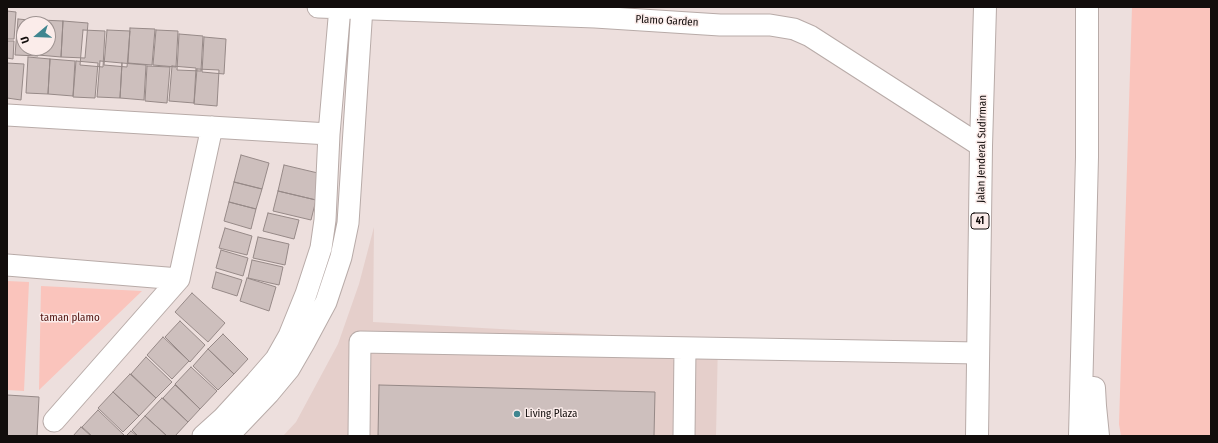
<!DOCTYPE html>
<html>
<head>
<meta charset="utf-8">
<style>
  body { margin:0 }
  #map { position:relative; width:1218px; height:443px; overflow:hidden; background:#eddfdd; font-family:"Fira Sans Condensed",sans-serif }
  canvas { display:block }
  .frame { position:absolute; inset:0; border:8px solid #120d0c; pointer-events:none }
  .north { position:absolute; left:16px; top:16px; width:40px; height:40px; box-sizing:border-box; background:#fbecea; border:1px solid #9e9391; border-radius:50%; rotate:251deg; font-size:11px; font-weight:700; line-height:16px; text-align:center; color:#120d0c }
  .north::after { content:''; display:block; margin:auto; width:14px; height:18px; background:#408690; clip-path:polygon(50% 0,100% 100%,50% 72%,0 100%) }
</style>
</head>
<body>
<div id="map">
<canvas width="1218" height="443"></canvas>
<div class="frame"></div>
<div class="north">U</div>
</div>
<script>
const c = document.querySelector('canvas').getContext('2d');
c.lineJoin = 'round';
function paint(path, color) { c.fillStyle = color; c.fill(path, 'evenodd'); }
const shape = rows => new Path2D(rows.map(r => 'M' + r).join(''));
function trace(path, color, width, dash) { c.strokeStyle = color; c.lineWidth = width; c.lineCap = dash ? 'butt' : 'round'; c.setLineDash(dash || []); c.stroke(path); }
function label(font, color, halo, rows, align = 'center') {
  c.font = font + ' "Fira Sans Condensed",sans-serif'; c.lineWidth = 3; c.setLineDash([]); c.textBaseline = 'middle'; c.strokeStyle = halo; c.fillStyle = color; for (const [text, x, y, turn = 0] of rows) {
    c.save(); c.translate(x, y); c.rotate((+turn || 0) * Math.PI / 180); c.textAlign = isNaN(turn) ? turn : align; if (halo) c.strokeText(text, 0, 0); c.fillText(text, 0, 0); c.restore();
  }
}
const built = shape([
  [374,227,373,322,718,341,716,436,283,436,296,422,338,344,359,284]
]);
const green = shape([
  [1132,7,1211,7,1211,436,1121,436,1119,424],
  [7,281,29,282,24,391,7,390],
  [41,286,142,291,39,390]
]);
const building = shape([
  [7,11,16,12,14,39,7,39,7,11],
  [18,19,40,21,40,24,24,24,24,48,38,48,38,56,15,55,18,19],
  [41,20,63,21,61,57,38,55,39,48,48,48,48,24,41,24,41,20],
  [63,21,88,23,85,58,61,57,63,21],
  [130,28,155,29,152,65,128,63,130,28],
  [83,30,105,31,103,67,80,65,83,30],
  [107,30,130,31,127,67,104,65,107,30],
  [156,30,178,31,176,67,153,65,156,30],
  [179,34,203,36,201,71,177,70,179,34],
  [204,37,226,39,224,74,202,72,204,37],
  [7,41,14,41,13,59,7,58,7,41],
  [28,57,50,59,48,94,26,93,28,57],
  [50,59,75,61,73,96,48,94,50,59],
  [76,61,98,63,95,98,73,97,76,61],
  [100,61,122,63,120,98,97,97,100,61],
  [7,63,24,64,21,100,7,98,7,63],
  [122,63,146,65,144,100,120,98,122,63],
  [147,66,170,67,167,103,145,101,147,66],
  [172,66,196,68,194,103,169,101,172,66],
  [197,69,219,70,217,106,194,104,197,69],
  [241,155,269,163,262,189,234,182,241,155],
  [284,165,322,174,316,200,278,191,284,165],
  [234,182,262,189,256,209,229,202,234,182],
  [278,191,316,200,311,220,273,211,278,191],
  [229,202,256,209,251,229,224,221,229,202],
  [268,213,299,220,294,239,263,231,268,213],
  [225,228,252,236,247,255,219,248,225,228],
  [258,237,289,244,285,265,253,258,258,237],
  [221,250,248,258,243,276,216,268,221,250],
  [252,260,283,267,279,285,248,278,252,260],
  [216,272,242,280,237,296,212,288,216,272],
  [247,278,276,287,269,311,240,301,247,278],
  [192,293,225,323,208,342,175,312,192,293],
  [180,321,205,345,190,362,165,337,180,321],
  [223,334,248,359,234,374,208,349,223,334],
  [163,337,189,361,172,379,147,355,163,337],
  [208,349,234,374,218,390,193,366,208,349],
  [146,357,172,382,156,398,131,374,146,357],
  [191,367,217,391,200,409,175,384,191,367],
  [130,374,156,398,139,416,113,392,130,374],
  [175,385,200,409,188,422,163,398,175,385],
  [379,385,655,392,654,436,378,436,379,385],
  [113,392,139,416,123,432,98,408,113,392],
  [7,395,39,397,37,436,7,436,7,395],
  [162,398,188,422,175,436,167,436,145,416,162,398],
  [98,410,124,435,122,436,92,436,82,427,98,410],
  [145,416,167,436,138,436,132,430,145,416],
  [81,427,91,436,73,436,81,427],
  [131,431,137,436,126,436,131,431]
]);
const minor = shape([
  [318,7,595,17,720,25,770,25,794,29,810,36,981,146],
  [7,115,329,134],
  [7,265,179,279],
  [54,421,179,279,212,127],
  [203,436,223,418,256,382,276,359,289,336,306,294,321,248,325,220,329,134,340,7],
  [228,436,269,393,289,369,304,343,326,302,341,257,348,223,362,7],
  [359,436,360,342,978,353],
  [684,436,685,348]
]);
const highway = shape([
  [1094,388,1095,406,1098,436],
  [977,436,981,146,985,7],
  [1080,436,1087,157,1087,7]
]);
const markers = [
  [517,414,4,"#408690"]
];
const shields = [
  [980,221,18]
];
const shieldNames = [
  ["41",980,221]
];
const streetNames = [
  ["Plamo Garden",667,21,3],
  ["Jalan Jenderal Sudirman",982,149,-89]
];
const parkNames = [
  ["taman plamo",70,318]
];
const poiNames = [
  ["Living Plaza",525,414]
];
paint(built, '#e5cfcb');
paint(green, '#fac4bc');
paint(building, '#cdbfbd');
trace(building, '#968987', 1);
trace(minor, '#b8aba8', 23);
trace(highway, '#b8aba8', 24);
trace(minor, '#fff', 21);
trace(highway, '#fff', 22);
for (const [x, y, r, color] of markers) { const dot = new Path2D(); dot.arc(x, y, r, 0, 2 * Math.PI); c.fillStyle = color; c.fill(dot); trace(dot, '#fbecea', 1.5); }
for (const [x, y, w] of shields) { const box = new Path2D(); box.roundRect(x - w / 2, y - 8, w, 16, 3); c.fillStyle = '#fbecea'; c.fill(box); trace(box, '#120d0c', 1); }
label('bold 10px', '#120d0c', null, shieldNames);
label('11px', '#120d0c', '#fbecea', streetNames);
label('11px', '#50120e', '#fbecea', parkNames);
label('11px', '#120d0c', '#fbecea', poiNames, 'left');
</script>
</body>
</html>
